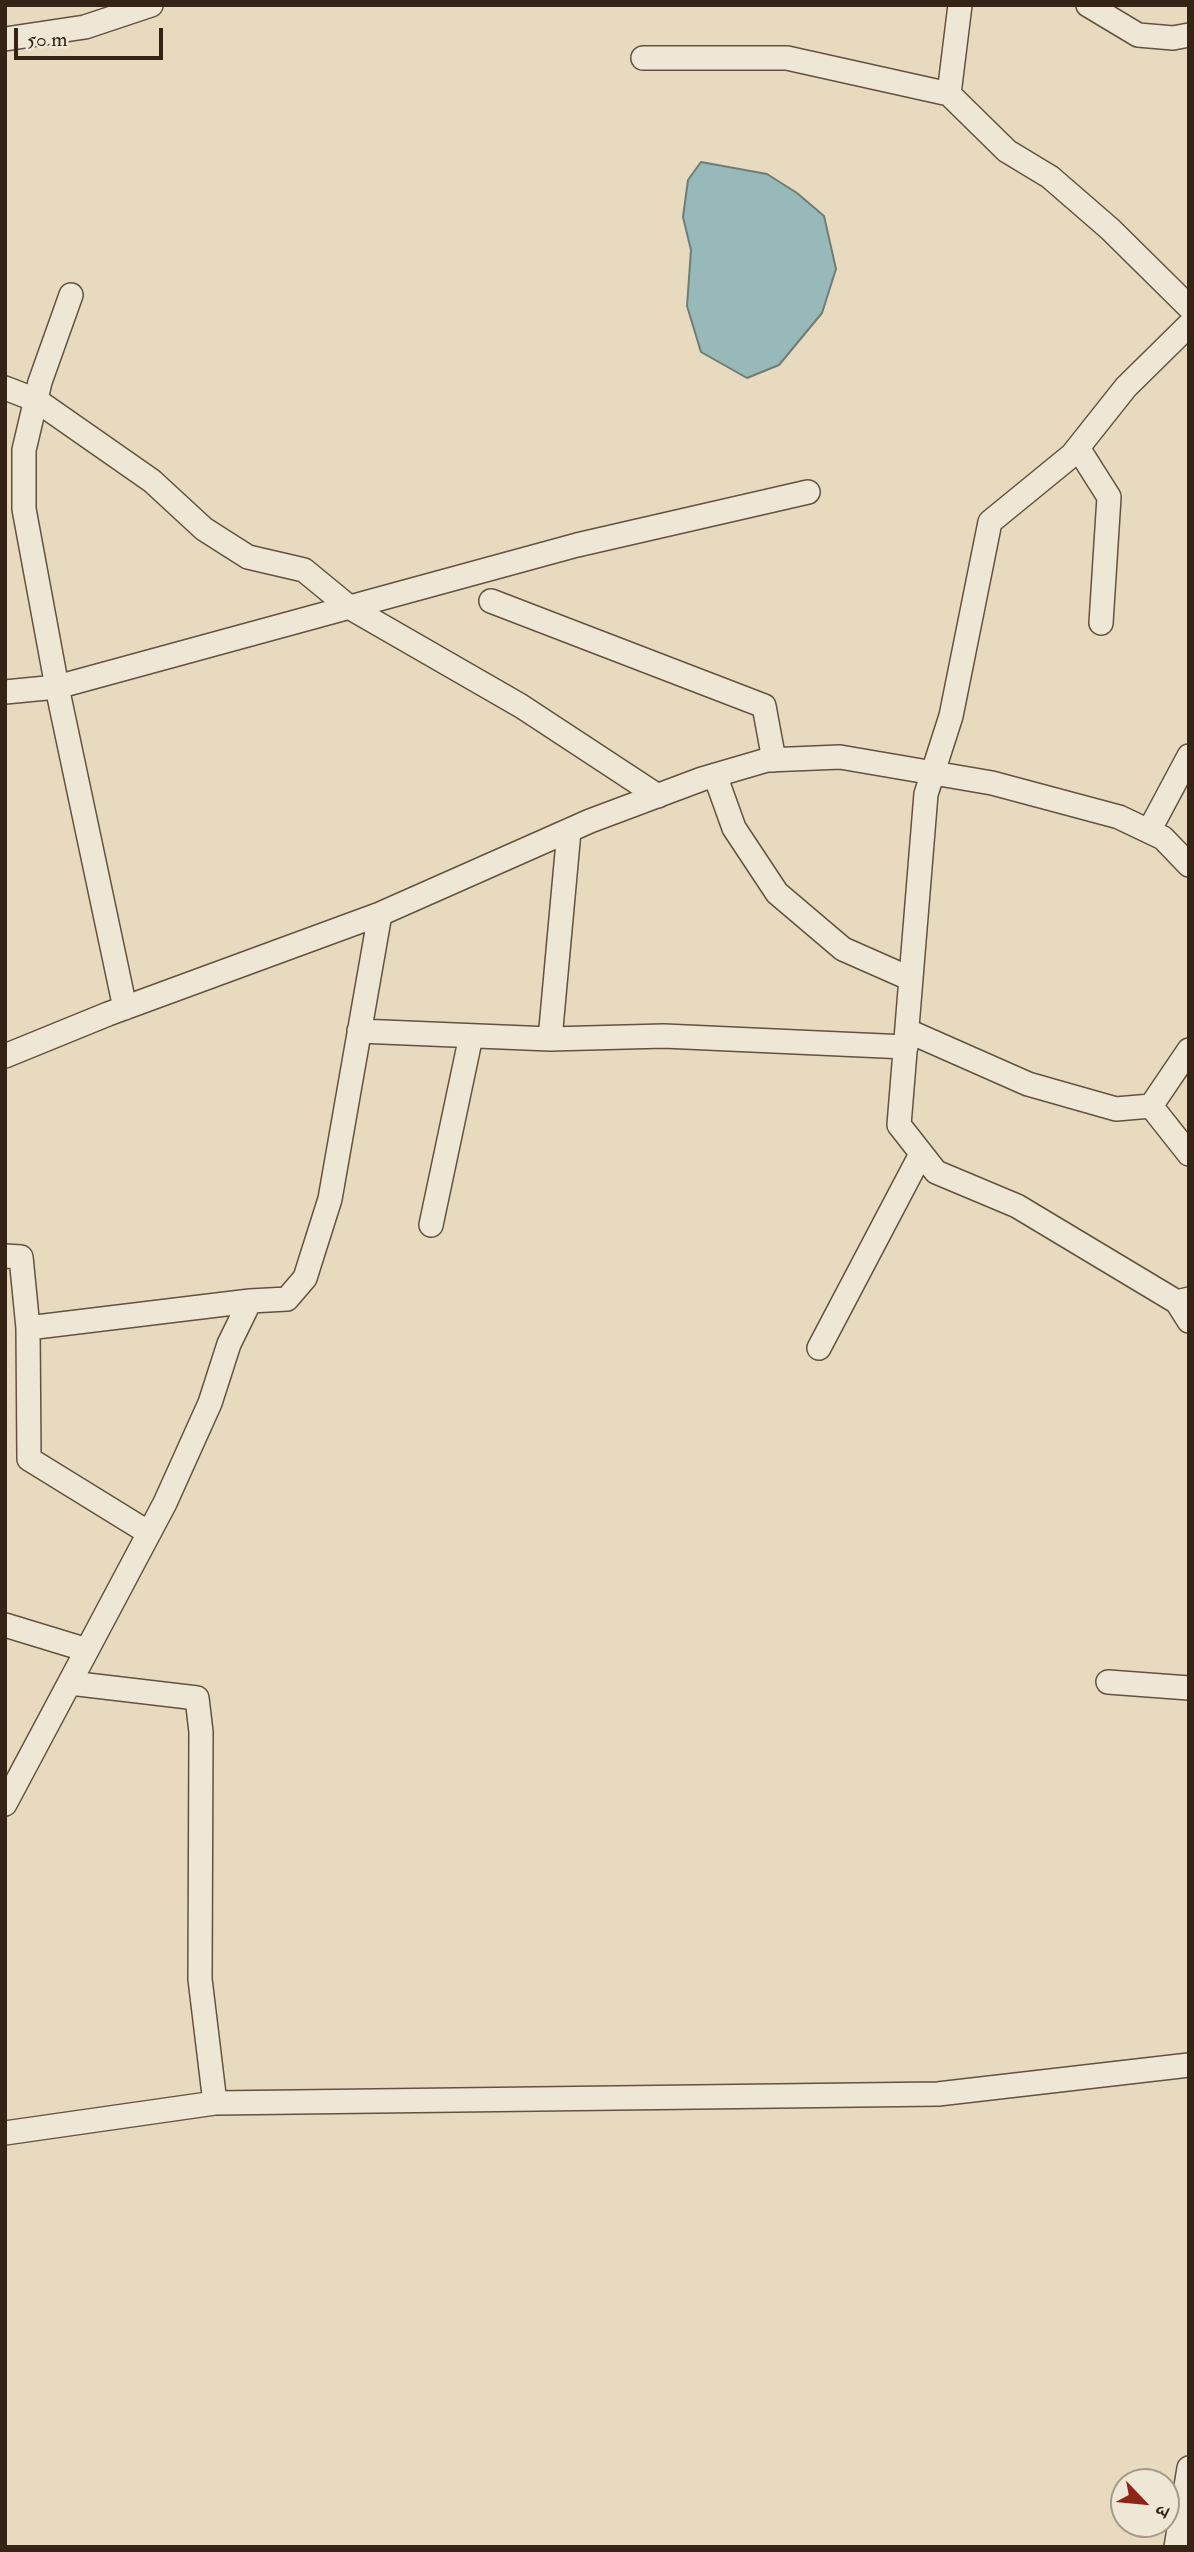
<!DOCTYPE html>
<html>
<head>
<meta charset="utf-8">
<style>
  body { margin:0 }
  #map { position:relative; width:1194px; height:2552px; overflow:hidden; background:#e7dabe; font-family:"IM FELL Double Pica","Noto Serif Devanagari",serif }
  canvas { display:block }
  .frame { position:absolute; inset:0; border:7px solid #352415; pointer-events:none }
  .north { position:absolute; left:1110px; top:2468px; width:70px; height:70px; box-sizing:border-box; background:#efe7d5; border:2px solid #a59988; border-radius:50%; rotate:116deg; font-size:19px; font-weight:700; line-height:28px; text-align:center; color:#352415 }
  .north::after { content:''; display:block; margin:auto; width:24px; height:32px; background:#8f2418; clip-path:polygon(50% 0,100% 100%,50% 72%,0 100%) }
  .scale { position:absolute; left:14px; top:28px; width:149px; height:32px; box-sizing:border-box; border:4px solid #352415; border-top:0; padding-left:9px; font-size:21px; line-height:24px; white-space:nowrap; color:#352415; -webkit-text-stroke:5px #efe7d5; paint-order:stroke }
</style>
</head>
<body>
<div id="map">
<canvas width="1194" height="2552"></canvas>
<div class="frame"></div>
<div class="north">उ</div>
<div class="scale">50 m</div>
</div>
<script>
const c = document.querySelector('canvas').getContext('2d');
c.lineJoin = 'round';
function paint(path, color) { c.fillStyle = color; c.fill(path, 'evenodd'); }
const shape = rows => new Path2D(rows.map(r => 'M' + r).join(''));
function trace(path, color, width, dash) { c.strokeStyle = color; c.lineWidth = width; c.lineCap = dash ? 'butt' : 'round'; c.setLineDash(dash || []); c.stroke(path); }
const water = shape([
  [701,162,767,174,797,193,824,216,836,269,822,313,779,365,747,378,701,352,687,306,691,250,683,217,688,180,701,162]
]);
const street = shape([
  [960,5,949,94,1007,151,1050,177,1110,229,1189,307],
  [1088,5,1138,35,1173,38,1189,35],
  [5,39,85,27,151,5],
  [643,58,787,58,949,94],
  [71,295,40,382,24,450,24,509,57,687,125,1008],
  [1189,325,1126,387,1072,455,990,522,951,716,926,794,899,1125,936,1172,1017,1206,1177,1302,1189,1299],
  [5,388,36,400,152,481,204,529,248,557,304,570,349,607,521,706,658,796],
  [1078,448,1109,497,1101,623],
  [491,601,764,706,774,760],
  [5,692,57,687,577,545,808,492],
  [715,775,734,828,777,893,843,949,911,979],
  [1149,831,1189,756],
  [359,1031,550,1039,569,831],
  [908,1031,1028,1084,1116,1109,1151,1106],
  [550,1039,664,1036,906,1047],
  [1189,1050,1151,1106,1189,1154],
  [5,1056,108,1014,380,914,590,821,702,779,767,760,840,757,992,783,1119,817,1163,838,1189,865],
  [431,1225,471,1036],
  [5,1256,21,1257,28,1328,29,1459,149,1533],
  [1177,1302,1189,1321],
  [28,1328,250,1301],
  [819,1348,921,1154],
  [5,1625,87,1650,165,1503,210,1403,229,1344,250,1301,287,1299,305,1278,330,1199,380,914],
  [1108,1682,1189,1688],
  [70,1683,197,1698,201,1732,200,1979,215,2103],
  [5,1804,87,1650],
  [5,2133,215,2103,938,2094,1189,2065],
  [1176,2547,1189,2468]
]);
paint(water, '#98b9b9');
trace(water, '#707d77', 2);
trace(street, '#62523f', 26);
trace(street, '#efe7d5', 23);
</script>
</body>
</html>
